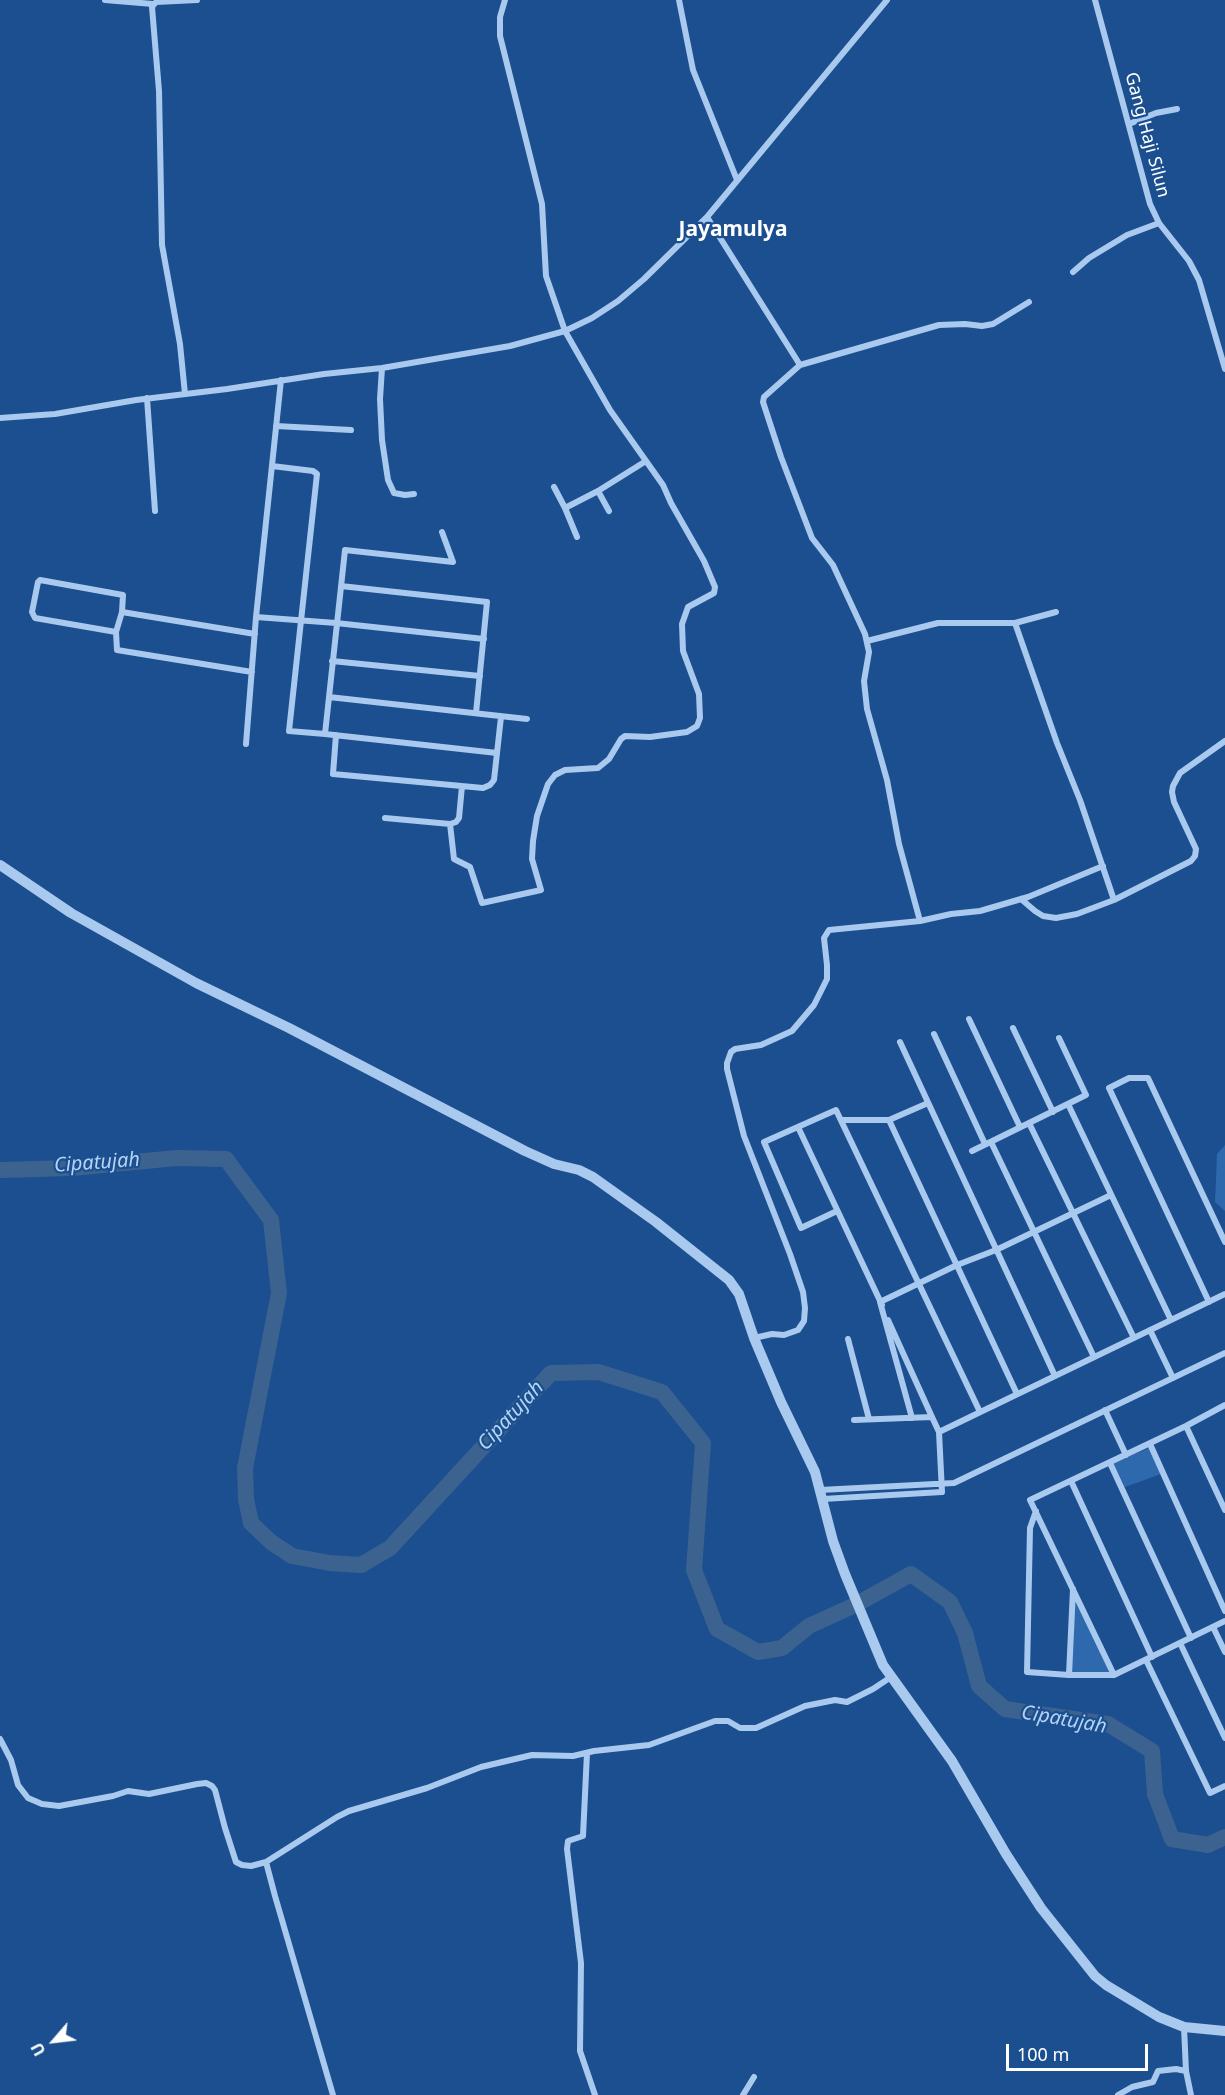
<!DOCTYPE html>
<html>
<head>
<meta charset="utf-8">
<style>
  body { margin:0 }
  #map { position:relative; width:1225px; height:2095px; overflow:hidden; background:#1b4f8f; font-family:"Noto Sans",sans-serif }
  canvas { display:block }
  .north { position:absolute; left:24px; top:2011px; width:60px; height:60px; -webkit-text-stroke:4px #1b4f8f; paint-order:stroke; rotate:242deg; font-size:16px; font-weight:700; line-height:24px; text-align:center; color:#fff }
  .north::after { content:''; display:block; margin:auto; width:21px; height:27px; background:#fff; clip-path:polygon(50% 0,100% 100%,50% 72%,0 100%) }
  .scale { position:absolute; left:1006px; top:2044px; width:142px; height:27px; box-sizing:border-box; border:3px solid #fff; border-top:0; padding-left:8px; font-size:18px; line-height:21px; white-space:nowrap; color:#fff; -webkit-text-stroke:4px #1b4f8f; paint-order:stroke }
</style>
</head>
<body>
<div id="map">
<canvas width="1225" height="2095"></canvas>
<div class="north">U</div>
<div class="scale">100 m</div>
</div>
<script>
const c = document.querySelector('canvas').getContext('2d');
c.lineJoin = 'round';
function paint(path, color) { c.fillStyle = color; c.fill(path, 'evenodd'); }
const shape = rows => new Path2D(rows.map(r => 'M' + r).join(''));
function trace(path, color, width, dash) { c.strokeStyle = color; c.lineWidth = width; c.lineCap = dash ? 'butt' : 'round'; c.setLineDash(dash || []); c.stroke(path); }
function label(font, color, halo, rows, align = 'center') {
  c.font = font + ' "Noto Sans",sans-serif'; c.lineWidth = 4.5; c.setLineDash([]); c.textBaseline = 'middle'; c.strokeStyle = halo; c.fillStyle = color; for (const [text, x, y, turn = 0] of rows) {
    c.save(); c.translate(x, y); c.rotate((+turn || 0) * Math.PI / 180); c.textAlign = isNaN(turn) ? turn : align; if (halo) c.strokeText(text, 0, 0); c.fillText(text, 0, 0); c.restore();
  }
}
const green = shape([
  [1225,1145,1225,1211,1215,1202,1217,1154],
  [1149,1448,1161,1474,1125,1487,1113,1463],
  [1075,1596,1112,1673,1071,1673]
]);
const river = shape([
  [0,1170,71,1168,177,1158,226,1159,271,1220,279,1293,245,1468,246,1499,251,1523,271,1542,292,1556,330,1563,361,1565,390,1548,551,1373,599,1372,662,1392,703,1443,694,1570,717,1629,758,1652,782,1648,809,1626,855,1605,911,1574,950,1602,965,1633,979,1686,1005,1709,1108,1724,1152,1751,1155,1794,1172,1839,1208,1845,1225,1837]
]);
const minor = shape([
  [105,0,153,4],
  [679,0,693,70,737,180],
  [1095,0,1150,204,1159,223,1189,261,1199,280,1225,369],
  [1129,124,1156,113,1177,109],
  [707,217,800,365],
  [1073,272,1089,258,1127,235,1159,223],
  [382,368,380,399,382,440,388,480,394,493,405,495,414,494],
  [185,394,180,344,162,245,159,91,152,7,156,2,197,0],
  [147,398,155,511],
  [0,418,55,414,136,400,227,389,324,374,382,368,510,346,565,331,592,318,618,301,644,279,707,217,887,0],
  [276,426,351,430],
  [272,466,313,471,317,474,289,731,325,734],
  [554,487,565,508],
  [598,491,609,511],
  [442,532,453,562,345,550,325,734,497,753],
  [577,537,565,508,598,491,646,461],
  [341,586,487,602,476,713],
  [122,612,255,634],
  [256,617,336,623,484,639],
  [1015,623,1057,743,1080,800,1114,900],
  [116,632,122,612,123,595,40,580,38,582,32,612,35,618,116,632,117,650,252,672],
  [867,641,938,623,1015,623,1056,612],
  [332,661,480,676],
  [329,697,527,719],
  [336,735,333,774,483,788,490,785,494,780,501,717],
  [246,744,256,617,281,380],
  [385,818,450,824,456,822,459,818,462,786],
  [450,824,454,859,470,867,482,903,541,890,532,859,533,841,537,816,548,784,555,775,565,770,598,768,609,759,621,739,625,736,650,737,687,732,697,726,700,718,699,694,683,651,682,624,688,607,714,593,715,587,704,561,671,503,663,485,610,410,565,331,546,276,542,204,500,36,500,17,505,0],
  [1021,899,1035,911,1043,916,1056,918,1077,914,1114,900,1191,861,1195,856,1196,849,1174,802,1172,792,1173,786,1180,773,1225,741],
  [920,921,899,844,887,780,867,709,864,681,869,652,865,634,833,565,812,538,781,457,763,402,764,397,800,365,939,325,965,324,982,326,993,324,1029,302],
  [969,1019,1020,1127],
  [1013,1028,1053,1112],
  [934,1034,985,1144],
  [900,1042,1055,1376],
  [1068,1104,1171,1320],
  [841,1120,889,1120,928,1103],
  [889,1120,1017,1394],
  [1029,1123,1134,1338],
  [798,1127,882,1305],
  [991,1142,1094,1357],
  [972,1151,1086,1095,1059,1038],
  [837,1211,801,1228,764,1142,836,1110,980,1412],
  [1209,1302,1109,1088,1129,1078,1148,1078,1225,1242],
  [888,1320,932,1417],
  [1150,1330,1173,1378],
  [754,1338,772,1334,784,1335,798,1330,804,1321,805,1308,803,1292,790,1254,744,1136,727,1069,727,1063,731,1052,735,1049,761,1045,792,1031,814,1005,827,979,827,965,824,938,829,930,920,921,951,914,980,911,1028,897,1103,866],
  [848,1339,869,1419],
  [1105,1410,1126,1455],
  [912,1418,880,1302,957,1265,996,1250,1111,1195],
  [1186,1426,1225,1510],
  [939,1432,1225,1294],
  [1150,1444,1225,1611],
  [1110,1463,1191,1638],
  [1071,1481,1152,1657],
  [820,1490,954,1483,1225,1353],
  [823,1499,942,1492,939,1432,932,1417,854,1420],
  [1036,1511,1030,1528,1027,1672,1069,1675,1114,1675,1225,1621],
  [1213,1627,1225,1652],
  [1180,1643,1225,1738],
  [1146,1660,1210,1793,1225,1786],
  [1069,1675,1073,1589],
  [1114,1675,1030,1500,1186,1426,1225,1405],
  [0,1739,11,1760,18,1785,28,1798,42,1804,59,1806,113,1796,128,1791,149,1794,197,1784,206,1783,212,1786,215,1790,225,1828,236,1862,242,1865,251,1866,266,1862,275,1896,333,2095],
  [587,1753,583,1836,568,1841,567,1849,581,1963,580,2051,595,2095],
  [266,1862,337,1817,349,1811,427,1788,481,1767,532,1755,573,1756,594,1751,649,1745,715,1721,728,1721,740,1728,756,1728,805,1706,835,1700,847,1702,873,1689,891,1677],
  [1184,2027,1186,2071,1191,2095],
  [743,2095,754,2077],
  [1118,2095,1132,2087,1153,2082,1158,2071,1176,2069,1186,2071]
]);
const tertiary = shape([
  [0,865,71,913,196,983,289,1028,525,1151,554,1164,579,1170,593,1177,656,1222,729,1280,739,1294,754,1338,781,1402,815,1472,833,1541,845,1574,883,1665,952,1761,1006,1854,1041,1908,1095,1976,1106,1985,1159,2017,1184,2027,1225,2031]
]);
const streetNames = [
  ["Gang Haji Silun",1147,135,75]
];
const waterNames = [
  ["Cipatujah",97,1163,-4],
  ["Cipatujah",511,1416,-47],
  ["Cipatujah",1064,1720,10]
];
const quarterNames = [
  ["Jayamulya",733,230]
];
paint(green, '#2e69ad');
trace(river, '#3c6290', 16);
trace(minor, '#a9c9ee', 6);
trace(tertiary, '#a9c9ee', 10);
label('18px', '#fff', '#1b4f8f', streetNames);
label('italic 20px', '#b5d3f5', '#1b4f8f', waterNames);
label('bold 21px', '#fff', '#1b4f8f', quarterNames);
</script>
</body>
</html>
